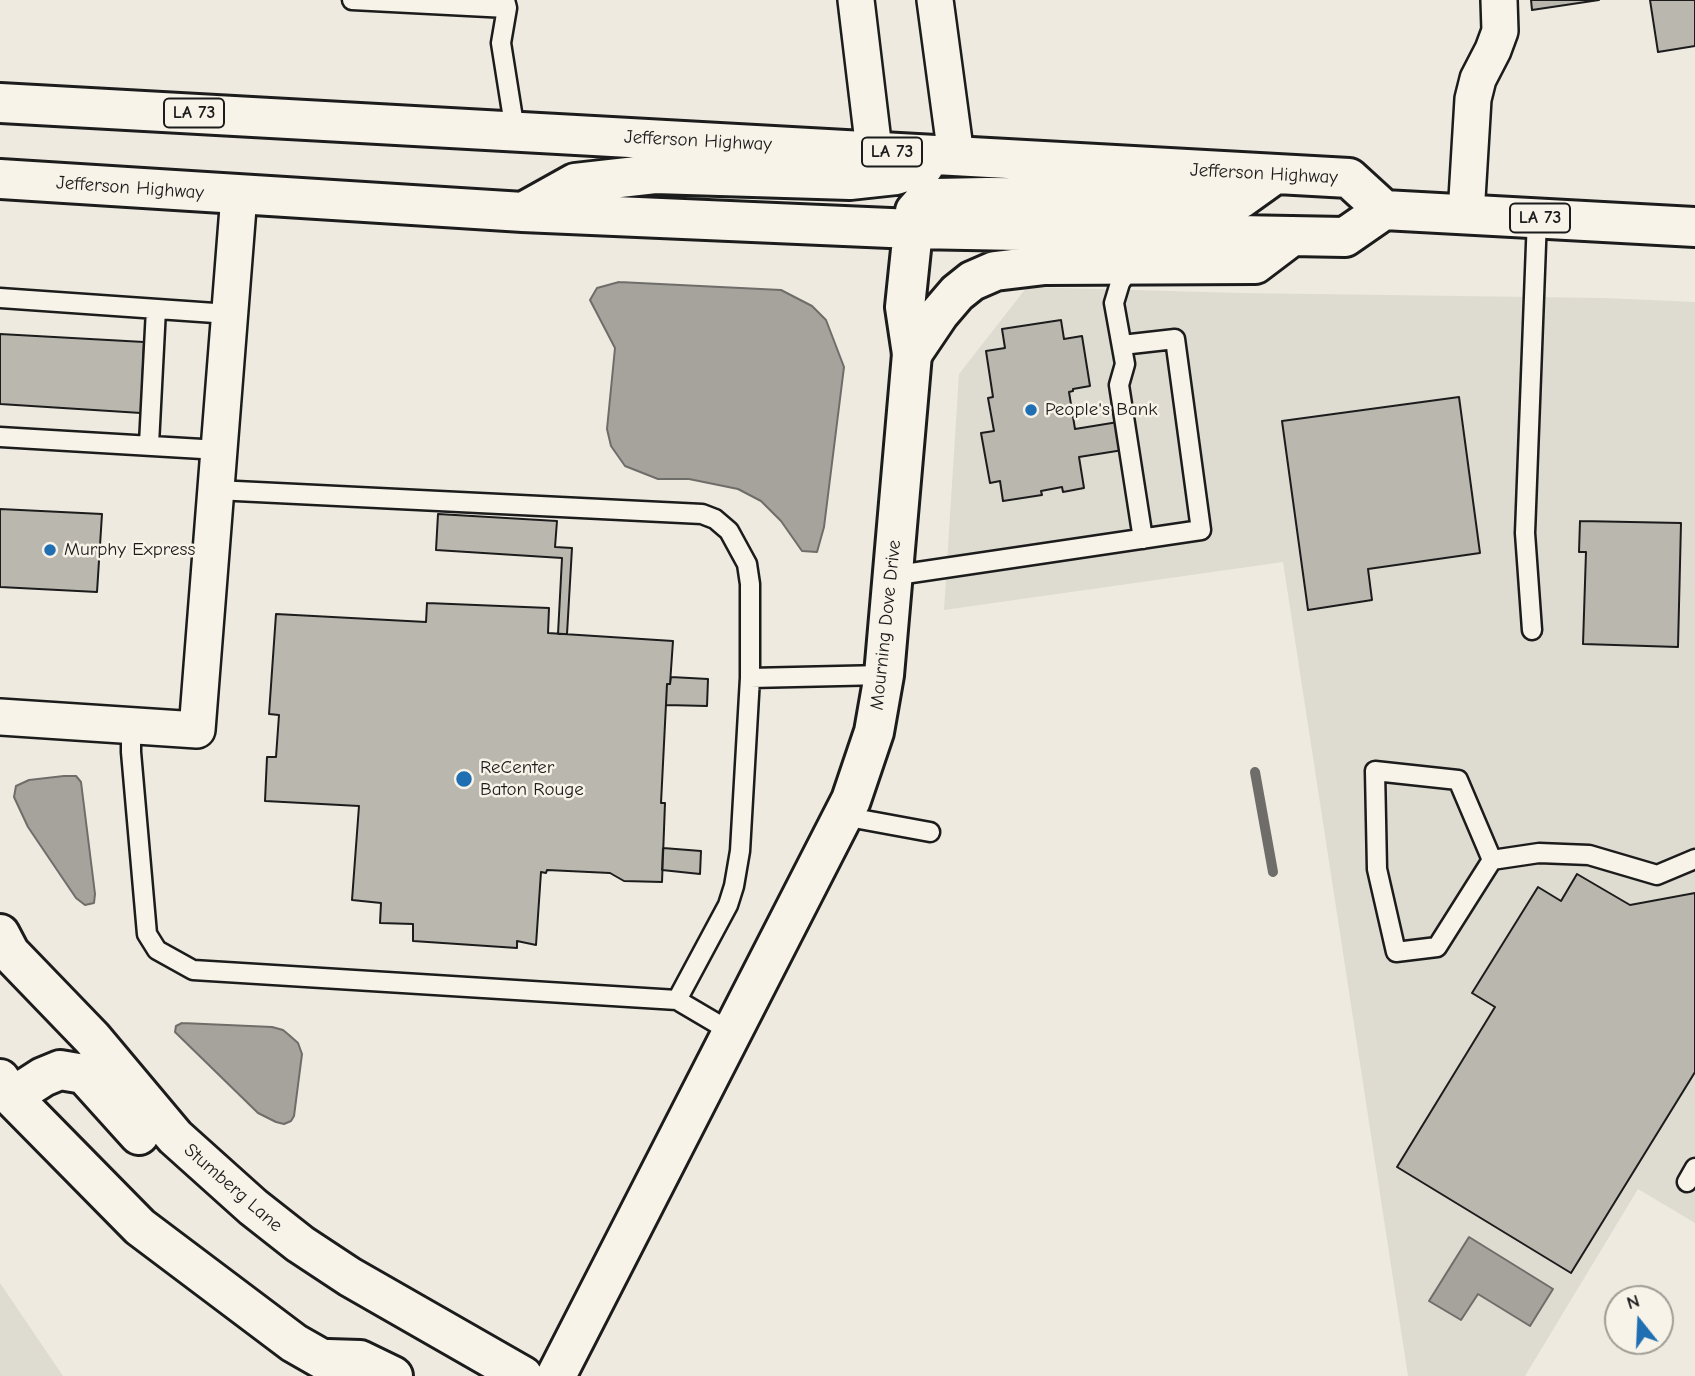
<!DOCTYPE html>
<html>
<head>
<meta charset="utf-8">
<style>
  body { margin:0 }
  #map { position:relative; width:1695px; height:1376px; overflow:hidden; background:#eeeae0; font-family:"Comic Neue",sans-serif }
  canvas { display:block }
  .north { position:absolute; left:1604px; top:1285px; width:70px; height:70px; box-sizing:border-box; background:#f7f3e8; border:2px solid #9f9d96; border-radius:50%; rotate:342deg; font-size:19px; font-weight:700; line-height:28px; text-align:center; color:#1c1c1c }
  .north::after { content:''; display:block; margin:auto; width:24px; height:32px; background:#1f6fb2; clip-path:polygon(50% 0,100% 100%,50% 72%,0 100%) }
</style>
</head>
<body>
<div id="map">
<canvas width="1695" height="1376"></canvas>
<div class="north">N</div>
</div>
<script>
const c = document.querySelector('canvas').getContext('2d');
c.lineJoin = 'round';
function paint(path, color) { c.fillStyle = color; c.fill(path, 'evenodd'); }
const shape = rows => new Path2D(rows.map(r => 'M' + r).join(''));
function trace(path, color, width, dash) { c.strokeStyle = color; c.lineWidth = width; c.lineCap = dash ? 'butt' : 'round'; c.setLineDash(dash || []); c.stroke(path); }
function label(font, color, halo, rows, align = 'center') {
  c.font = font + ' "Comic Neue",sans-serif'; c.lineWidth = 5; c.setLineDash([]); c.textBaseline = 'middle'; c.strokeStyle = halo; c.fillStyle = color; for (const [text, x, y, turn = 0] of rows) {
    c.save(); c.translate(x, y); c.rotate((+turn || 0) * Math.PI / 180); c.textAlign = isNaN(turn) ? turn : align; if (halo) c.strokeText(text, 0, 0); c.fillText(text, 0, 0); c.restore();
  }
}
const built = shape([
  [1027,287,1240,293,1604,298,1695,302,1695,1223,1638,1189,1525,1376,1408,1376,1283,562,944,610,959,374],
  [0,1283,63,1376,0,1376]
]);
const water = shape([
  [619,282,781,290,812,306,826,320,844,367,824,527,817,552,802,551,781,521,761,501,738,489,689,479,658,479,625,466,611,446,607,429,615,348,590,300,597,288,619,282],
  [64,776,76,776,81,782,95,894,94,903,85,905,76,898,28,827,14,797,16,786,29,780,64,776],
  [182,1023,272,1027,283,1030,289,1035,298,1043,302,1054,294,1116,291,1121,284,1124,276,1122,258,1113,175,1032,176,1026,182,1023],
  [1469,1237,1553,1289,1530,1326,1478,1294,1461,1320,1429,1301,1469,1237]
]);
const stream = shape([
  [1255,772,1273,872]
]);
const building = shape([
  [1531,0,1599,0,1532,10,1531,0],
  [1650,0,1695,0,1695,46,1658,52,1650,0],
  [1061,320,1064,339,1082,336,1090,386,1073,389,1073,391,1069,392,1075,429,1118,422,1123,450,1079,457,1084,488,1063,492,1062,487,1041,491,1042,495,1003,501,1000,481,990,483,981,433,994,431,988,398,993,397,986,351,1005,348,1002,329,1061,320],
  [0,334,144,342,141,413,0,404,0,334],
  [1459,397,1480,553,1368,569,1372,600,1308,610,1282,421,1459,397],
  [0,509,102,514,97,592,0,587,0,509],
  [438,514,557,521,555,547,572,548,567,634,558,634,562,558,436,550,438,514],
  [1580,521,1681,523,1678,647,1583,644,1586,552,1579,552,1580,521],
  [427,603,549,608,548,633,673,641,670,684,667,684,661,803,665,803,662,882,624,881,610,873,547,870,546,873,541,872,536,945,517,941,517,948,413,941,413,924,380,923,381,903,352,900,359,806,265,801,267,757,276,757,279,715,269,714,276,614,426,622,427,603],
  [671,677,708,679,707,706,666,705,667,684,670,684,671,677],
  [663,848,701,851,700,874,662,870,663,848],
  [1577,874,1630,905,1695,893,1695,1072,1571,1273,1397,1167,1495,1007,1472,993,1538,887,1561,901,1577,874]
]);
const lane = shape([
  [352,0,507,8],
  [505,0,507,8,501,43,515,131],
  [1132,264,1120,283,1114,303,1125,364,1119,385,1143,539],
  [0,298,229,314],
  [0,437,219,450],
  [149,444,156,309],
  [216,490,702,514,715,519,729,531,747,564,750,584,750,678],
  [891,576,1201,530,1175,339,1122,345],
  [1532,630,1525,533,1537,218],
  [131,725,131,752,147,934,157,950,193,970,677,1000],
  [843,816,930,832],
  [1492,860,1458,780,1375,771,1377,869,1396,952,1437,947,1492,860,1539,853,1589,855,1657,875,1695,859],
  [733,1033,677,1000,728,905,734,886,740,851,750,678,884,675],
  [1687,1182,1695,1168]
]);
const street = shape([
  [856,0,874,150],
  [935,0,956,156],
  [1466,215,1473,99,1478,79,1493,50,1500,31,1499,0],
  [0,717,197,730,239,195]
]);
const secondary = shape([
  [0,934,10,953,92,1038,175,1137,253,1207,300,1244,350,1277,523,1376],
  [0,1079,12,1097,140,1227,294,1343,352,1376],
  [12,1097,43,1077,60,1070,84,1074,139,1135],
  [328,1359,360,1360,393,1376],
  [556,1376,851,800,874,732,884,675,912,354]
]);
const primary = shape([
  [0,103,1349,178,1384,210],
  [0,179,523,212,913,229,1345,237,1384,210,1695,227],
  [523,212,575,183,655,174,850,180,896,175,924,166],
  [912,354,905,307,915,211,923,202,935,198,987,197,1240,199,1275,174],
  [912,354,939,314,957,293,972,281,995,271,1045,265,1255,264,1292,236]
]);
const markers = [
  [1031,410,7,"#1f6fb2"],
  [50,550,7,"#1f6fb2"],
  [464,779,9,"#1f6fb2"]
];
const shields = [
  [194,113,60],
  [892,152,60],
  [1540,218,60]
];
const shieldNames = [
  ["LA 73",194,113],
  ["LA 73",892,152],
  ["LA 73",1540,218]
];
const streetNames = [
  ["Jefferson Highway",698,141,3],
  ["Jefferson Highway",1264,174,3],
  ["Jefferson Highway",130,188,4],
  ["Mourning Dove Drive",886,625,-84],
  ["Stumberg Lane",233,1188,41]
];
const poiNames = [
  ["People's Bank",1045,410],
  ["Murphy Express",64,550],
  ["ReCenter",480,768],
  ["Baton Rouge",480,790]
];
paint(built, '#dedbd1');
paint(water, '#a6a39d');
trace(water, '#6f6d69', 2);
trace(stream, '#6f6d69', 10);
paint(building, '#bab7af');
trace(building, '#1c1c1c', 2);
trace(lane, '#1c1c1c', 23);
trace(street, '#1c1c1c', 40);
trace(secondary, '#1c1c1c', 44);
trace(primary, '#1c1c1c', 44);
trace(lane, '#f7f3e8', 18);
trace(street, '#f7f3e8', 35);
trace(secondary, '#f7f3e8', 38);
trace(primary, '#f7f3e8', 38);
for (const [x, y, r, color] of markers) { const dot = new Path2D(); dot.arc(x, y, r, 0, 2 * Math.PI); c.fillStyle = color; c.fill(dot); trace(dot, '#f7f3e8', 2.5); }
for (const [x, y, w] of shields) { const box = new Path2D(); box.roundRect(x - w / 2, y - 14.5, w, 29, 5); c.fillStyle = '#f7f3e8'; c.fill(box); trace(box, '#1c1c1c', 2); }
label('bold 18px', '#1c1c1c', null, shieldNames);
label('19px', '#1c1c1c', '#f7f3e8', streetNames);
label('19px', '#1c1c1c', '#f7f3e8', poiNames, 'left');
</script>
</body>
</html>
